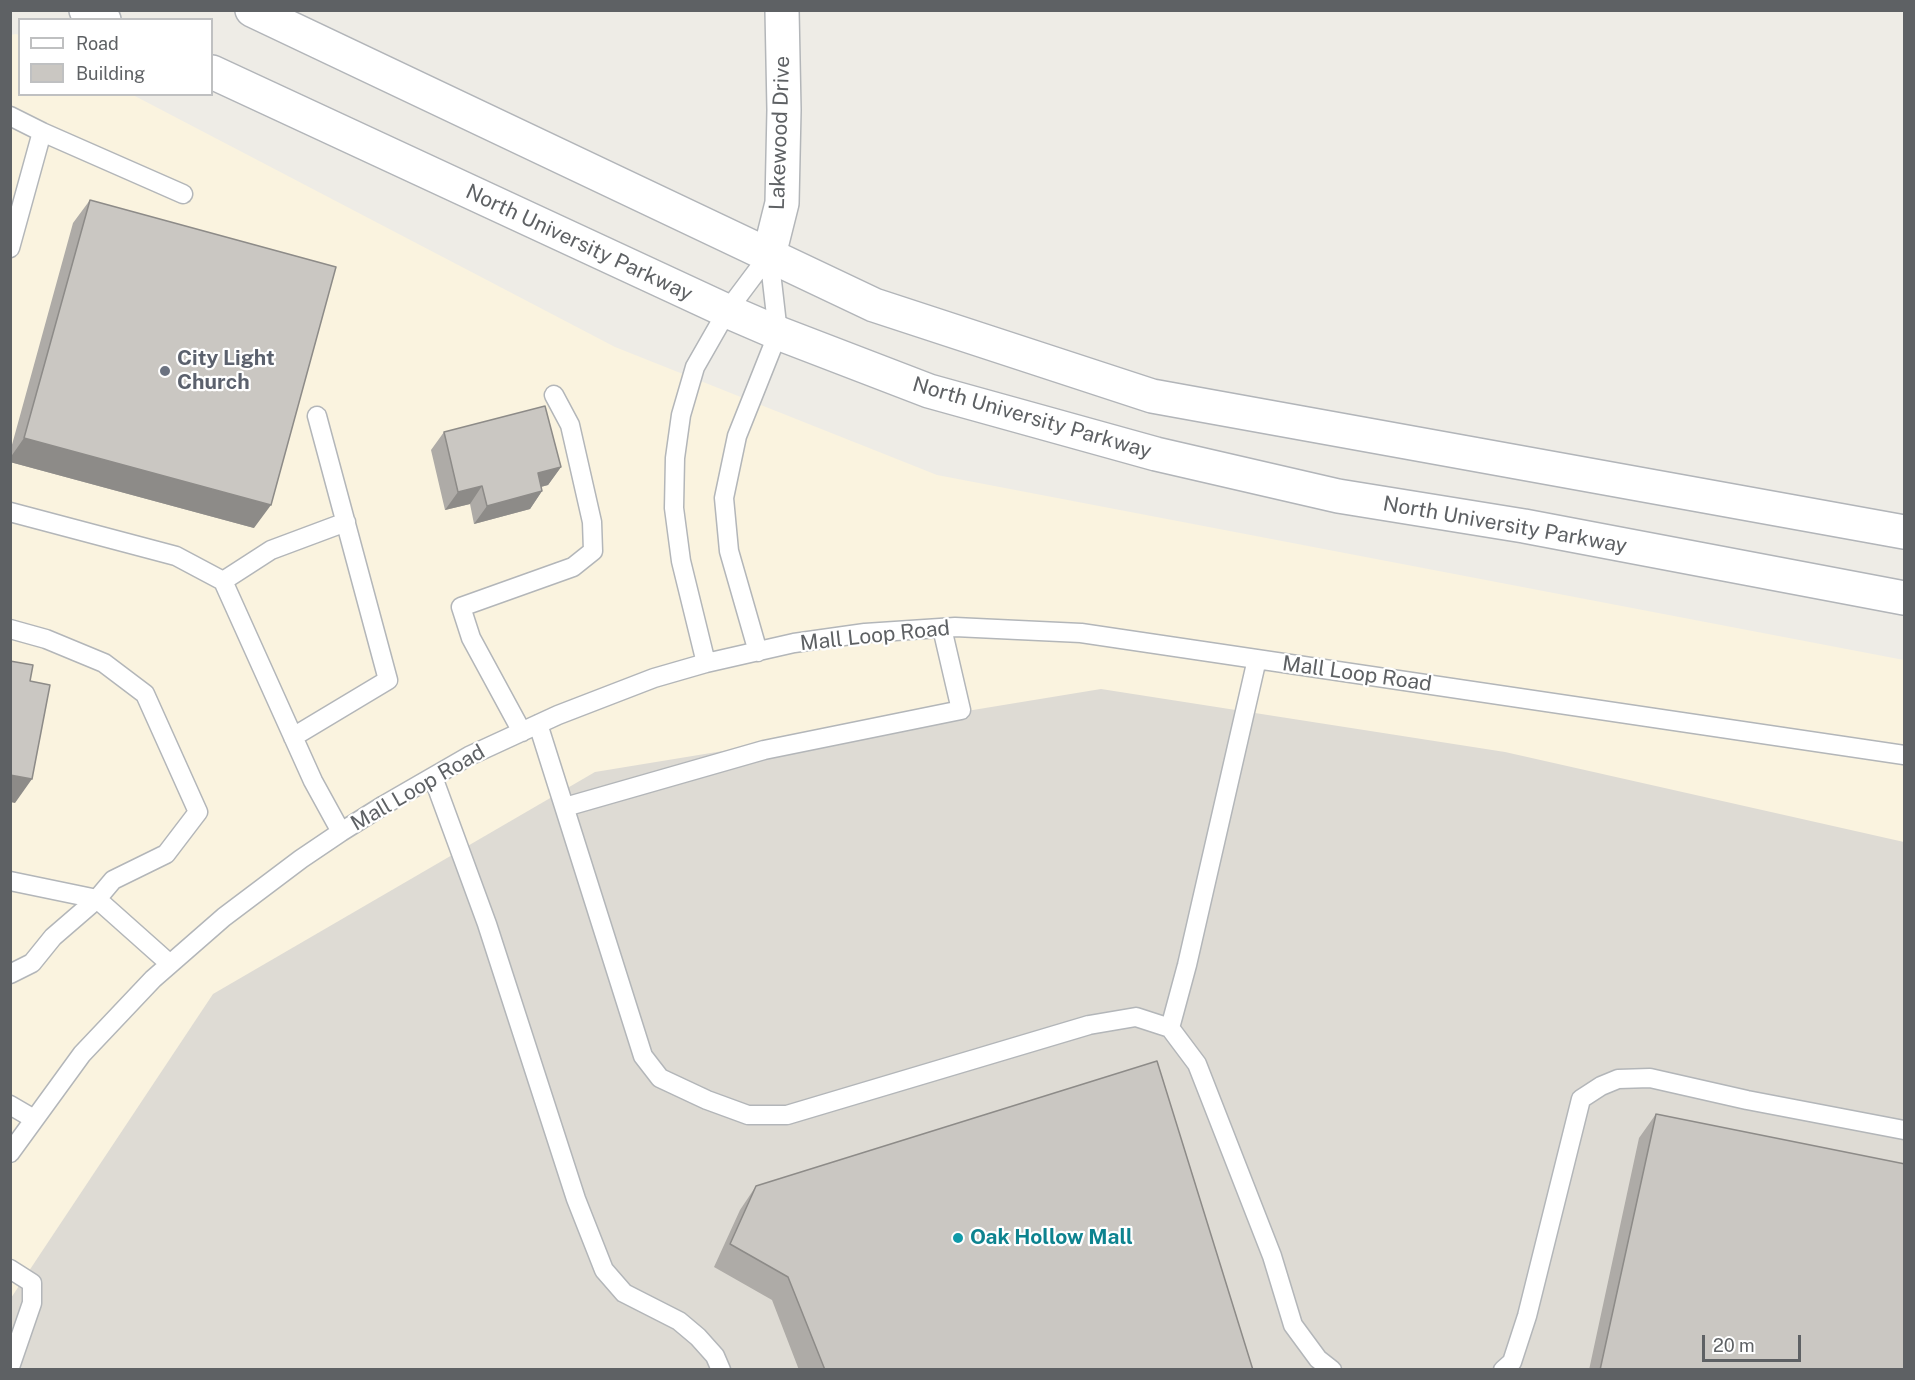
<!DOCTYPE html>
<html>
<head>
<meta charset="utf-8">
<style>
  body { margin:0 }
  #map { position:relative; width:1915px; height:1380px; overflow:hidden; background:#eeece6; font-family:"Public Sans",sans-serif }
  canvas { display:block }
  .frame { position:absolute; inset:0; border:12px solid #5e6164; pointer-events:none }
  .legend { position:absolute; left:18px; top:18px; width:195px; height:78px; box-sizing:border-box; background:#fff; border:2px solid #bfc0c1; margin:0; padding:8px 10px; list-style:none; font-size:18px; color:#5e6164 }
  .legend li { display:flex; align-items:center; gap:12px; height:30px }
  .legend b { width:30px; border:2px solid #bfc0c1 }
  .scale { position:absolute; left:1702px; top:1335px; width:99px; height:27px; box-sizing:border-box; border:3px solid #5e6164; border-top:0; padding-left:8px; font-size:18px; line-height:21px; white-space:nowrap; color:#5e6164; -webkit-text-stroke:4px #fff; paint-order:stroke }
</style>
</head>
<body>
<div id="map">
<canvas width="1915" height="1380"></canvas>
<div class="frame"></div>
<ul class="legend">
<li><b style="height:8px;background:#fff"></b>Road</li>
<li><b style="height:16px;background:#cac7c2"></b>Building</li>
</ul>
<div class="scale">20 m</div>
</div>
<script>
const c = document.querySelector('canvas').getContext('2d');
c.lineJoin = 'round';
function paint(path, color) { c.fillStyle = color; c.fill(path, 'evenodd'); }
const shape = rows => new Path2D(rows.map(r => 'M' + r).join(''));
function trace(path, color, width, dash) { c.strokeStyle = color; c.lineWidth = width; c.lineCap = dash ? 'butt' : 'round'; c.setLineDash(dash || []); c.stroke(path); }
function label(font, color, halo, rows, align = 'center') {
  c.font = font + ' "Public Sans",sans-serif'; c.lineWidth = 4.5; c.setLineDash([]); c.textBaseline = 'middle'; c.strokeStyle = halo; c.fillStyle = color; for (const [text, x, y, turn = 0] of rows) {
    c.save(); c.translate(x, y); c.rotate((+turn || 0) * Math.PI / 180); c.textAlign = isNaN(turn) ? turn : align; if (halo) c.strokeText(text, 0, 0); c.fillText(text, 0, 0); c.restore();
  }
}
const commercial = shape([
  [16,34,19,35,20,94,133,95,615,347,937,475,1904,660,1904,1369,11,1369,10,35]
]);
const education = shape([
  [1101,689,1505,752,1904,842,1904,1369,11,1370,11,1298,213,994,595,772]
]);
const service = shape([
  [10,116,42,132,10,248],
  [42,132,183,194],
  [10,512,176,556,223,581,313,781,341,832],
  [223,581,271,550,346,522],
  [10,629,46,639,104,663,145,694,198,812,166,854,113,880,97,899,53,937,32,963,10,974],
  [758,652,729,551,724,498,737,436,778,333,769,255],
  [706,663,681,561,674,508,675,458,681,415,695,367,727,311,769,255],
  [538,724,643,1056,660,1078,707,1100,748,1115,787,1115,1089,1025,1136,1017,1170,1028,1197,1064,1272,1256,1293,1325,1318,1359,1332,1370],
  [522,732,471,638,461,607,573,567,593,551,592,522,570,425,554,395],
  [293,737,388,680,317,416],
  [433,777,487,924,576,1199,604,1270,624,1293,679,1321,698,1337,715,1356,721,1370],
  [565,807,764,750,961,710,942,628],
  [10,881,97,899,170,964],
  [1170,1028,1187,965,1257,659],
  [10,1105,34,1119],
  [10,1153,82,1054,153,979,224,917,301,859,341,832,384,805,469,756,558,715,654,678,706,663,794,643,865,633,955,627,1081,633,1904,755],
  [10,1269,32,1283,32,1303,10,1367],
  [1503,1370,1512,1362,1527,1316,1581,1099,1601,1086,1618,1079,1650,1078,1747,1100,1904,1130]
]);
const minor = shape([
  [769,255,782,203,784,110,782,10]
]);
const secondary = shape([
  [86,10,104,20],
  [252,10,874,305,1152,396,1904,532],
  [212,72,727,311,778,333,929,391,1156,454,1338,496,1524,526,1904,598]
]);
const wall = shape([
  [90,200,254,528,10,462,10,452,73,223],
  [444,432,561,467,548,485,541,487,542,491,530,509,474,524,470,504,445,510,431,450],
  [1656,1114,1905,1370,1589,1370,1639,1138],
  [756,1186,1253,1370,799,1370,772,1300,714,1267,740,1210]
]);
const shadedWall = shape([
  [24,438,271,505,254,528,10,462,10,458],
  [561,467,548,485,525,491,538,473],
  [482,486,470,504,445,510,458,492],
  [542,491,530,509,474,524,487,506],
  [10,775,32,779,15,803,10,802]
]);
const building = shape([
  [90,200,336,267,271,505,24,438,90,200],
  [545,406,561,467,538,473,542,491,487,506,482,486,458,492,444,432,545,406],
  [10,661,33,665,30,681,50,685,32,779,10,775,10,661],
  [1157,1061,1253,1370,825,1370,788,1277,730,1244,756,1186,1157,1061],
  [1656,1114,1905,1164,1905,1370,1600,1370,1656,1114]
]);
const markers = [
  [165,371,6,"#6b7280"],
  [958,1238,6,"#0f9aa8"]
];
const streetNames = [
  ["Lakewood Drive",780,133,-88],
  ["North University Parkway",579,243,25],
  ["North University Parkway",1032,418,16],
  ["North University Parkway",1505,525,10],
  ["Mall Loop Road",875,636,-6],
  ["Mall Loop Road",1357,674,8],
  ["Mall Loop Road",418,788,-30]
];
const worshipNames = [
  ["City Light",177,359],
  ["Church",177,383]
];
const cultureNames = [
  ["Oak Hollow Mall",970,1238]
];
paint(commercial, '#faf3df');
paint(education, '#dedbd4');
trace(service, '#b3b6b9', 21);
trace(minor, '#b3b6b9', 36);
trace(secondary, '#b2b5b9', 36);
trace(service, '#fff', 18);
trace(minor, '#fff', 33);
trace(secondary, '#fff', 33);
paint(wall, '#aeaba7');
paint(shadedWall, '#8d8b88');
paint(building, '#cac7c2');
trace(building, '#8d8b88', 1.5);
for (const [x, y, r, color] of markers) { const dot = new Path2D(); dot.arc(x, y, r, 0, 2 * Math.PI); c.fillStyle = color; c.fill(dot); trace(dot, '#fff', 2); }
label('21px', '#5e6164', '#fff', streetNames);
label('bold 21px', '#5b616d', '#fff', worshipNames, 'left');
label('bold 21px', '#0d838f', '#fff', cultureNames, 'left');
</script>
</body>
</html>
